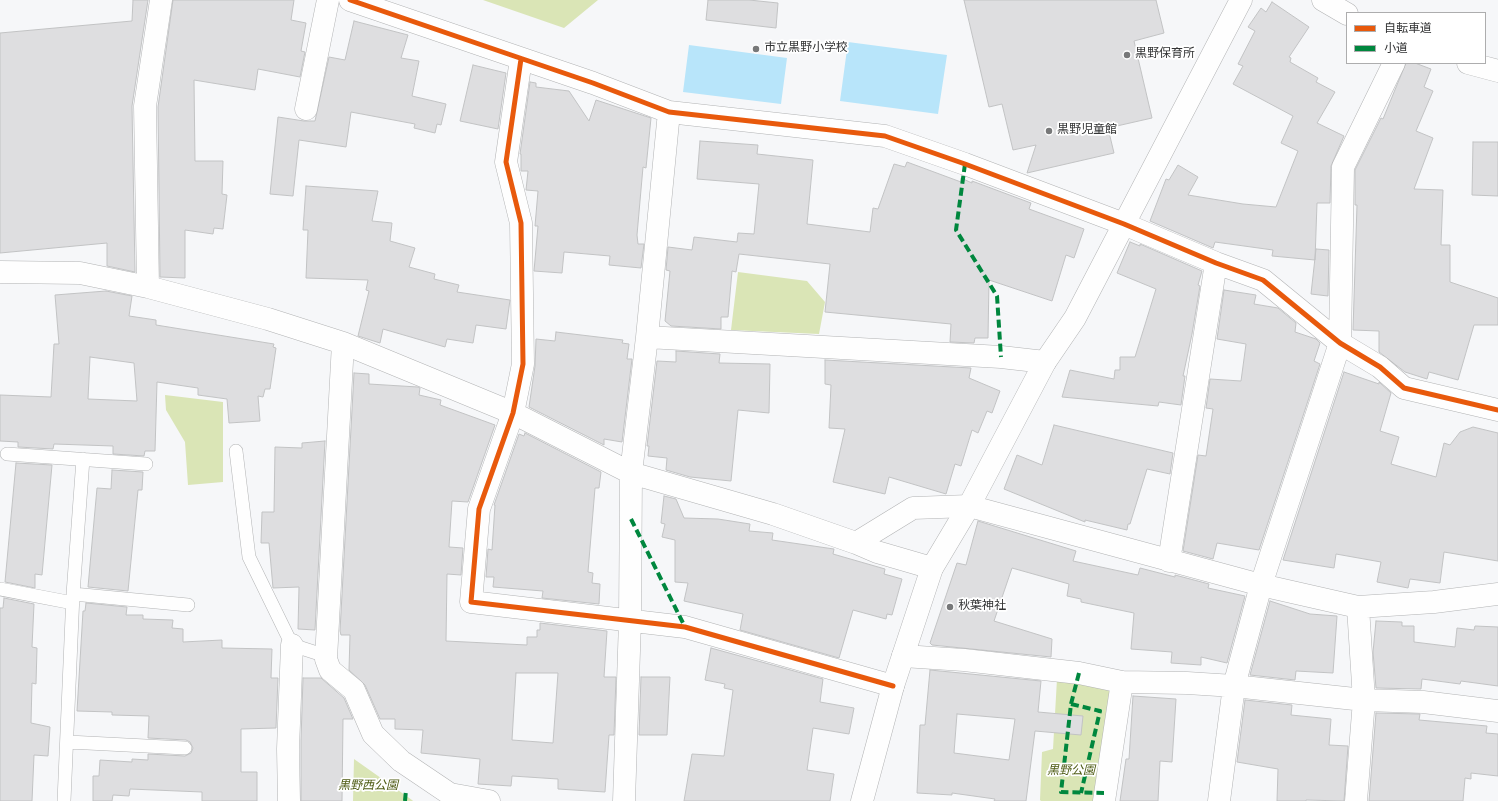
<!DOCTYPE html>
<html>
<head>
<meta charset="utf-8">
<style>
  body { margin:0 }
  #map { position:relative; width:1498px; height:801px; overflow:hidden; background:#f6f7f9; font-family:Spectral,"Noto Sans JP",serif }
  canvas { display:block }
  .legend { position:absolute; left:1346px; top:12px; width:140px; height:52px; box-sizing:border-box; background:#fff; border:1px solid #adadae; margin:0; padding:5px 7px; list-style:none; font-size:12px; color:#323334 }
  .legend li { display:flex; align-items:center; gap:8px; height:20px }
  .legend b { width:20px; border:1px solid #adadae }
</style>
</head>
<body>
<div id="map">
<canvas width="1498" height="801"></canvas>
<ul class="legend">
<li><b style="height:5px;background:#e8590c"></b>自転車道</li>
<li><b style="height:5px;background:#00873e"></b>小道</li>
</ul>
</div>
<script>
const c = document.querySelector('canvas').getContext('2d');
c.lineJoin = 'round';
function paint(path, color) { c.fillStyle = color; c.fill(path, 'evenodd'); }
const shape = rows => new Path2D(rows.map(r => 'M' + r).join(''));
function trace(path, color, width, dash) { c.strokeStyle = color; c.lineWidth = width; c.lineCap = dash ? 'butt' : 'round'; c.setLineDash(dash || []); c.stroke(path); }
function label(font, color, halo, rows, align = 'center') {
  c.font = font + ' Spectral,"Noto Sans JP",serif'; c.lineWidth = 3.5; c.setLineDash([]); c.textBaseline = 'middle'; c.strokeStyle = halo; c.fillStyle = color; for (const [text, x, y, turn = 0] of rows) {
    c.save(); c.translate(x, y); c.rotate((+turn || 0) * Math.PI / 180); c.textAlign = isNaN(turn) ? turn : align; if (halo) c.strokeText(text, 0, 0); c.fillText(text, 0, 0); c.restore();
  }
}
const green = shape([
  [483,0,598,0,564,28],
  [738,272,807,281,825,302,819,334,731,330],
  [165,395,223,402,223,482,188,485,185,442,166,410],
  [1057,679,1114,688,1095,801,1041,801,1040,800,1042,752,1053,749],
  [354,759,412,800,413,801,353,801]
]);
const water = shape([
  [848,42,947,55,938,114,840,101],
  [689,45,787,58,781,104,683,92]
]);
const building = shape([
  [133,0,148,0,132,106,135,272,107,266,107,243,0,253,0,33,132,21,133,0],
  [173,0,294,0,291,20,306,23,301,51,305,52,300,77,258,69,255,90,194,80,195,161,223,161,222,194,227,195,223,229,214,228,213,234,185,230,185,278,160,277,158,107,173,0],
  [708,0,749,0,778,3,776,28,706,20,708,0],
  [964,0,1156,0,1164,33,1134,41,1152,118,1108,128,1114,153,1027,173,1036,145,1013,150,1002,104,989,107,964,0],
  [1272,2,1309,27,1289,57,1291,58,1290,62,1318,78,1316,82,1335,92,1317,123,1344,136,1331,166,1330,203,1317,203,1315,260,1272,256,1273,250,1215,242,1213,248,1150,221,1166,179,1169,180,1178,165,1198,177,1188,195,1243,204,1276,207,1298,151,1281,143,1293,116,1233,84,1243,66,1238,64,1255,31,1248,27,1261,8,1266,12,1272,2],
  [354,21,408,35,401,58,419,61,412,96,446,104,441,125,437,124,435,133,414,128,415,124,351,112,346,147,299,140,293,196,270,194,278,117,304,121,315,121,329,57,345,60,354,21],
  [1406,63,1415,63,1431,69,1424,87,1433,91,1416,131,1433,138,1414,189,1443,190,1441,245,1450,245,1450,282,1498,298,1498,325,1474,325,1458,380,1429,372,1427,379,1405,372,1379,352,1379,331,1353,330,1357,205,1355,205,1355,170,1381,118,1383,119,1406,63],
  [473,65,506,73,498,129,460,121,473,65],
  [530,82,536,83,536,87,569,91,589,121,596,100,651,118,646,168,643,167,637,235,638,244,644,244,641,268,609,265,610,256,564,252,562,273,534,271,538,226,535,226,538,191,526,190,528,171,521,171,521,154,520,154,530,82],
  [700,141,758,145,757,154,813,160,807,224,870,232,873,208,878,209,894,164,905,167,907,162,961,182,961,178,972,183,972,181,1031,203,1029,209,1084,229,1074,258,1066,255,1052,301,989,280,988,338,975,338,974,343,950,342,951,324,825,312,830,264,739,254,736,272,732,271,728,317,721,317,721,329,671,326,665,321,670,271,666,270,668,247,692,250,694,237,737,242,738,233,754,234,759,184,697,179,700,141],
  [1473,142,1498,142,1498,196,1472,195,1473,142],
  [306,186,378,191,372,221,392,223,390,241,415,248,409,267,435,274,434,279,459,285,457,292,510,300,506,329,476,325,473,343,447,339,445,347,383,329,380,343,358,336,369,291,366,290,368,280,306,278,308,230,303,230,306,186],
  [1130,242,1140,246,1140,244,1202,271,1198,285,1200,286,1192,334,1183,376,1185,376,1181,405,1159,402,1158,406,1062,397,1070,370,1114,379,1115,370,1120,370,1120,357,1135,357,1156,289,1117,273,1130,242],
  [1316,249,1329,250,1328,296,1311,294,1316,249],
  [1224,290,1256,295,1254,304,1278,308,1296,323,1295,332,1316,339,1320,343,1314,361,1320,364,1259,550,1217,543,1213,559,1183,551,1198,455,1206,456,1213,409,1206,408,1210,379,1241,381,1246,344,1217,339,1224,290],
  [106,291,132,296,129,316,156,320,156,325,274,344,273,347,276,348,270,389,265,389,263,397,258,396,260,421,229,423,227,399,198,395,198,388,157,382,155,451,145,451,144,456,113,454,113,446,54,444,53,449,18,447,18,442,0,441,0,395,51,397,54,344,59,344,55,295,106,291],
  [90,357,134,363,137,401,88,399,90,357],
  [556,332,623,340,622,343,629,344,627,359,632,359,622,442,604,439,604,445,529,407,535,366,536,339,555,341,556,332],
  [676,351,720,354,719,363,770,364,769,413,738,410,731,481,690,477,666,470,667,458,648,456,649,446,647,446,657,361,676,362,676,351],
  [825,360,971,368,969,378,1000,391,992,413,987,411,978,433,972,430,961,466,955,464,946,494,889,477,885,494,833,482,845,429,829,428,831,385,825,384,825,360],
  [1344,372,1379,384,1379,382,1391,393,1380,431,1399,437,1391,464,1436,477,1444,443,1450,445,1460,432,1473,427,1498,433,1498,561,1444,552,1440,583,1410,579,1408,588,1377,582,1381,562,1336,554,1334,568,1283,560,1344,372],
  [354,373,369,374,369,384,418,387,420,388,419,395,441,400,440,405,495,425,468,502,452,501,449,547,463,548,461,575,447,574,446,641,527,645,527,637,537,637,537,630,540,630,540,623,607,631,604,677,616,677,614,735,609,735,605,792,558,789,558,779,512,776,511,786,478,784,480,759,421,753,423,730,395,729,395,719,380,719,365,685,349,670,350,635,341,635,340,631,354,373],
  [516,673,558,673,553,743,512,740,516,673],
  [1054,425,1173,453,1170,474,1147,469,1130,524,1128,524,1127,530,1085,520,1085,522,1004,489,1017,455,1042,465,1054,425],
  [525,433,601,472,599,488,595,488,588,572,593,573,592,583,600,584,599,604,542,598,543,591,493,587,494,577,486,577,488,549,492,550,495,505,494,505,519,434,524,436,525,433],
  [325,441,315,630,298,629,299,587,273,588,269,543,261,543,262,512,274,512,275,447,302,448,302,443,325,441],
  [16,463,52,465,42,575,35,574,35,588,5,582,16,463],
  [112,470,143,472,142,490,138,490,128,591,88,587,97,488,111,489,112,470],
  [664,496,676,499,684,518,718,519,750,524,749,531,773,533,772,540,834,549,833,554,885,569,884,574,902,579,892,615,887,614,886,619,853,610,839,658,740,630,743,614,684,601,688,583,675,582,675,540,662,537,665,524,661,523,664,496],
  [978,521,1076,551,1073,561,1138,575,1140,568,1175,577,1175,575,1209,584,1208,588,1245,596,1227,663,1201,657,1201,665,1171,663,1172,652,1131,649,1134,613,1081,602,1081,599,1067,596,1069,584,1012,568,994,621,1052,639,1051,657,932,645,930,643,957,563,966,565,978,521],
  [4,598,34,604,32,647,37,648,36,684,32,683,31,723,50,727,48,756,34,755,32,801,0,801,0,608,3,608,4,598],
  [1270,601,1310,614,1337,616,1333,673,1296,671,1295,680,1250,675,1270,601],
  [86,603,127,607,126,615,143,615,143,619,173,620,172,628,183,629,183,642,222,640,222,648,272,649,271,678,278,678,276,728,241,729,241,772,257,772,257,801,202,801,202,792,130,789,129,796,113,795,112,801,93,801,93,776,99,776,100,760,132,762,132,759,148,760,148,754,185,756,191,753,193,748,190,742,186,740,148,738,149,716,112,715,112,712,77,711,83,611,85,611,86,603],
  [1376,621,1402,622,1402,626,1414,626,1414,642,1455,647,1457,628,1474,630,1475,626,1498,627,1498,686,1461,681,1460,684,1422,679,1421,689,1376,688,1373,652,1376,621],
  [711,648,823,679,820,702,854,708,849,734,813,728,807,770,834,774,830,801,684,801,692,754,724,756,733,690,724,688,725,684,705,680,711,648],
  [930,670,1041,681,1038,712,1083,716,1081,735,1035,731,1026,801,994,801,995,799,952,793,952,795,917,793,920,725,925,725,930,670],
  [957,714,1015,719,1009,760,954,753,957,714],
  [641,677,670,677,667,735,639,735,641,677],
  [303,678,321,678,344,698,353,719,343,719,342,801,301,801,301,740,303,678],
  [1133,696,1176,699,1172,762,1160,761,1158,801,1120,801,1126,759,1129,759,1133,696],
  [1245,700,1292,705,1291,715,1331,719,1329,745,1348,746,1344,801,1306,800,1306,801,1277,801,1278,769,1237,762,1245,700],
  [1376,713,1420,714,1419,720,1487,726,1486,733,1498,734,1498,776,1471,773,1471,779,1465,778,1463,801,1369,801,1376,713]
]);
const lane = shape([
  [236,451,249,557,292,645,326,656],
  [7,454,146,464],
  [0,589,73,603],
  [73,594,188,605],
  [68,742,185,748],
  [64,801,73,594,83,459]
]);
const street = shape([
  [350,0,593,83,669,112,885,136,965,164,1124,224,1216,263,1263,280,1340,343,1380,367,1404,388,1498,410],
  [1323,0,1347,14],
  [521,59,506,162,521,223,523,364,513,413,479,509,471,602,685,627,893,686],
  [1468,63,1498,71],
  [306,109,328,0],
  [1124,224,1241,0],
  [0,272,80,273,148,287,268,319,343,343,513,413,631,473,773,514,856,543,877,552,932,568],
  [148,287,145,106,161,0],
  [647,337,1001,357,1045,362],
  [343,343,326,659,330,670,354,690,373,734,401,761,450,794,489,801],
  [856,543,913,508,969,506,1261,585,1358,607,1434,602,1498,594],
  [1169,561,1216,263],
  [903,656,964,660,1079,673,1122,682,1187,683,1234,686,1364,700,1423,702,1498,711],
  [289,801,288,749,292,645],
  [624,801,630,621,631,473,647,337,669,112],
  [1104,801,1122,682],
  [1219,801,1234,686,1261,585,1340,343,1343,167,1394,63],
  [1356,801,1364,700,1358,607]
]);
const secondary = shape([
  [862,801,893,686,932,568,969,506,1045,362,1075,318,1124,224]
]);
const quiet = shape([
  [965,164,956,230,997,296,1001,357],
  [631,519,685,627],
  [1079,673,1071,704,1061,792,1104,793],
  [1071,704,1100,711,1081,793],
  [405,801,406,790]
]);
const cycleway = shape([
  [350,0,593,83,669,112,885,136,965,164,1124,224,1216,263,1263,280,1340,343,1380,367,1404,388,1498,410],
  [521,59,506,162,521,223,523,364,513,413,479,509,471,602,685,627,893,686]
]);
const markers = [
  [756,49,4,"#777879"],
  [1127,55,4,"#777879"],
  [1049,131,4,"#777879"],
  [950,607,4,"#777879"]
];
const poiNames = [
  ["市立黒野小学校",764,49],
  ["黒野保育所",1135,55],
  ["黒野児童館",1057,131],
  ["秋葉神社",958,607]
];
const parkNames = [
  ["黒野公園",1071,772],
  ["黒野西公園",368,787]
];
paint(green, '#dae5b6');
paint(water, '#b8e5fa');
paint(building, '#dedee0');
trace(building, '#c2c3c4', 1);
trace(lane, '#b2b3b4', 14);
trace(street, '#b2b3b4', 23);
trace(secondary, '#b2b3b4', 23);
trace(lane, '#fefefe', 13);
trace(street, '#fefefe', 22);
trace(secondary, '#fefefe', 22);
trace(quiet, '#00873e', 4, [8, 4]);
trace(cycleway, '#e8590c', 5);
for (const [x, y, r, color] of markers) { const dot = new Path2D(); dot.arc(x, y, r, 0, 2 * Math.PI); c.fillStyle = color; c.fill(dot); trace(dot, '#fff', 1.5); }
label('12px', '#323334', '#fff', poiNames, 'left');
label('italic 12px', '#4f5c15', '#fff', parkNames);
</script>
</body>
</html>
